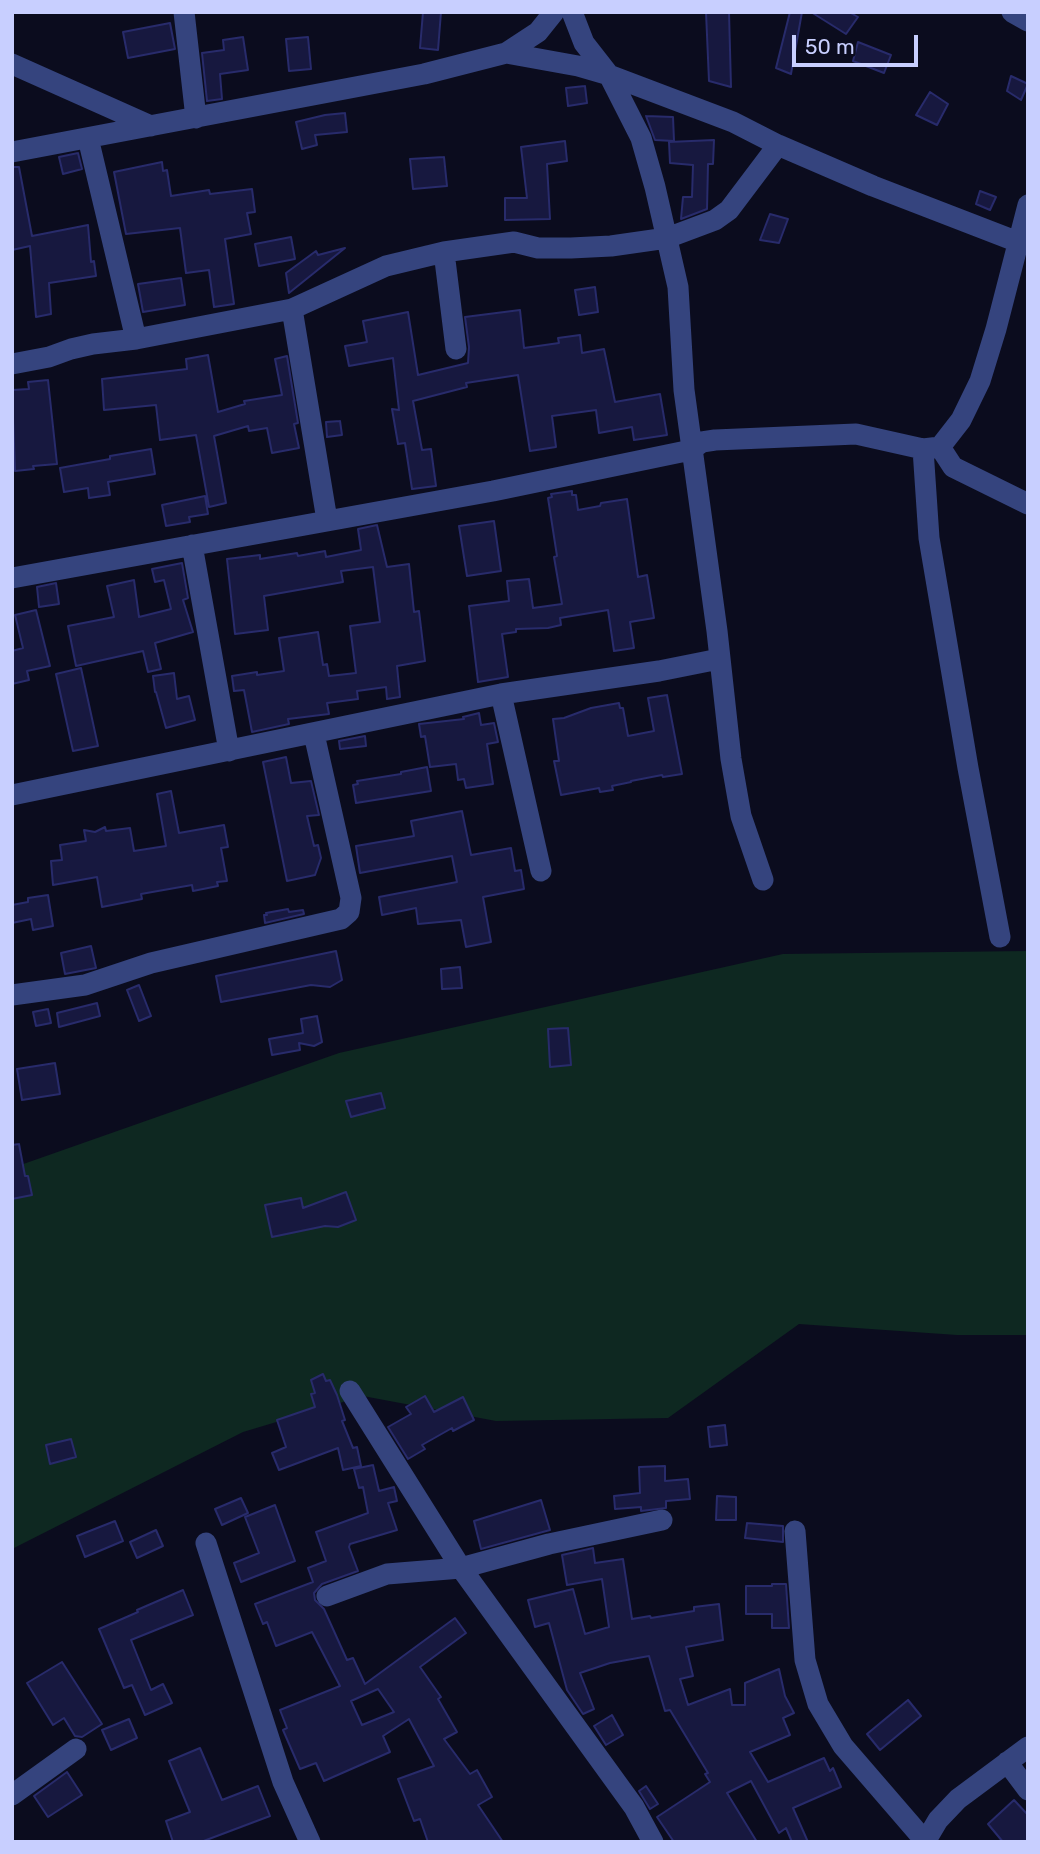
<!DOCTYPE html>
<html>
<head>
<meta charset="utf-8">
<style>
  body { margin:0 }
  #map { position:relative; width:1040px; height:1854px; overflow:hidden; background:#0b0c1e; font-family:Rubik,sans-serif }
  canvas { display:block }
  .frame { position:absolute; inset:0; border:14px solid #c8cfff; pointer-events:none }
  .scale { position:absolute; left:792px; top:35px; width:126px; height:32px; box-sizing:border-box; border:4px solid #c8cfff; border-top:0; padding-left:9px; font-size:21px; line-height:24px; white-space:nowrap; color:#c8cfff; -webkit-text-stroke:5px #0b0c1e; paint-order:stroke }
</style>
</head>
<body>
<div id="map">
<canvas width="1040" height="1854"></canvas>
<div class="frame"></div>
<div class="scale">50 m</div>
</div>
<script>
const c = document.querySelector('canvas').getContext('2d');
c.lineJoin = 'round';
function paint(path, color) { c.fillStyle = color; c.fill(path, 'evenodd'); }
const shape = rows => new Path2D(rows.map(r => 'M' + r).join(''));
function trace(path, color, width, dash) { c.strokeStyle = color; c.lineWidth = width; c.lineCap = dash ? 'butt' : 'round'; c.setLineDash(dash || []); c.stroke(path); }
const green = shape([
  [1028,951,1028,1335,957,1335,799,1324,668,1418,496,1421,363,1396,243,1432,12,1549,12,1168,339,1053,783,954]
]);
const building = shape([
  [423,12,441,12,438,50,420,48,423,12],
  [706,12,729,12,731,87,709,81,706,12],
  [790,12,802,12,791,74,776,68,790,12],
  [811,12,849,12,858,17,846,34,811,12],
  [170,23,175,49,128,58,123,32,170,23],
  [243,37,248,70,220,74,222,99,207,101,202,53,224,50,223,40,243,37],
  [308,37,311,69,289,71,286,39,308,37],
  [858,42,891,55,884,73,853,61,858,42],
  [1011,76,1028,84,1021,100,1007,91,1011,76],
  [585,86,587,103,568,106,566,88,585,86],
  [930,92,948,104,937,125,916,115,930,92],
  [345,113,347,132,315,135,317,145,302,149,296,122,325,115,345,113],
  [646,116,673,117,674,141,655,140,646,116],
  [714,140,713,164,708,164,707,209,681,219,683,197,692,197,693,165,670,163,669,142,714,140],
  [565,141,567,161,547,164,550,219,505,220,505,198,527,198,521,147,565,141],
  [78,153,82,169,63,174,59,157,78,153],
  [444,157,447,186,413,189,410,159,444,157],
  [162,162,163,171,167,170,171,196,209,190,210,194,252,189,255,212,247,213,251,234,225,239,234,304,214,307,209,270,186,273,180,228,126,234,114,172,162,162],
  [12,167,19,167,32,236,88,225,91,262,94,261,96,276,49,283,51,314,36,317,30,246,12,250,12,167],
  [980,191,996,197,990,210,976,204,980,191],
  [770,214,788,219,779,243,760,240,770,214],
  [291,237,295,259,259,266,255,244,291,237],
  [345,248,289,293,286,273,316,251,318,255,345,248],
  [181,278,185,305,143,312,138,284,181,278],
  [595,287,598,312,579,315,575,290,595,287],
  [520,310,524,348,559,343,558,338,580,335,582,353,604,349,615,402,660,394,667,435,634,440,632,427,599,433,596,410,552,416,556,447,530,451,518,375,466,383,467,387,413,401,422,450,431,449,436,486,412,489,405,443,398,444,392,409,399,410,393,358,349,366,345,346,367,342,363,321,408,312,418,375,468,363,469,347,465,317,520,310],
  [208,355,218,412,245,404,244,401,282,395,275,359,287,356,298,423,294,424,299,448,272,453,267,428,249,431,248,426,214,436,226,503,209,507,196,435,160,440,156,405,104,410,102,379,187,369,186,359,208,355],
  [48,380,57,464,33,466,34,469,15,471,12,390,29,389,28,382,48,380],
  [340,421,342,435,327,437,326,422,340,421],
  [151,449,155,474,108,482,110,495,89,498,88,488,64,492,60,468,110,459,110,456,151,449],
  [572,491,572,495,576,495,578,510,600,506,601,503,627,499,638,577,647,575,654,618,630,622,634,648,614,651,608,610,560,618,561,625,548,628,516,629,516,632,502,634,508,677,478,682,469,606,509,601,507,581,529,579,533,608,562,604,554,557,557,556,548,498,552,497,551,494,572,491],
  [205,496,208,514,189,517,190,522,166,526,162,505,205,496],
  [494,521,501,571,467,576,459,526,494,521],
  [377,525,387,567,409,564,414,612,419,611,425,661,397,666,400,697,387,699,386,687,357,691,358,699,327,703,329,714,288,719,289,724,252,732,244,690,234,691,232,676,257,672,257,675,284,671,279,638,318,632,323,665,327,664,329,676,356,673,350,626,380,622,373,567,341,571,343,582,264,596,268,630,235,634,227,559,260,555,260,559,297,553,298,556,325,551,326,557,361,550,358,529,377,525],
  [182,563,188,598,183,600,193,632,155,643,161,669,148,672,143,651,76,666,68,626,114,617,107,586,134,580,139,617,171,609,164,580,155,582,152,569,182,563],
  [56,583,59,604,39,607,37,587,56,583],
  [36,610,50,666,27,671,29,680,12,684,12,651,23,648,15,615,36,610],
  [81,668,98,746,73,751,56,674,81,668],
  [174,673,177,699,189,696,195,720,166,728,156,692,155,692,153,676,174,673],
  [667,695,682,774,663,777,662,775,631,781,631,782,612,786,613,790,600,792,599,788,561,795,554,761,559,761,553,719,564,718,591,708,619,703,620,708,623,708,628,736,654,731,648,698,667,695],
  [479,713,481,725,494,723,498,742,487,744,493,784,466,788,464,779,458,780,456,764,430,767,425,736,421,737,419,724,464,719,463,717,479,713],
  [365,736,366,746,340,749,339,741,365,736],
  [286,757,291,783,311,781,319,815,307,816,314,846,318,845,321,858,315,875,287,881,263,762,286,757],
  [427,767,431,791,356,803,353,785,358,784,357,781,401,774,401,772,427,767],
  [171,791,179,833,224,825,228,847,221,848,227,881,217,882,218,886,193,891,192,885,141,894,142,899,102,907,97,877,53,885,51,861,62,860,60,845,86,841,84,830,95,832,105,827,106,831,130,828,134,851,166,846,157,794,171,791],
  [462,811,471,855,511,848,515,871,521,870,524,889,483,897,491,942,466,947,461,920,418,924,416,908,382,915,379,897,457,882,452,856,360,873,356,846,414,836,411,821,462,811],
  [48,895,53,926,33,930,31,919,12,923,12,905,28,902,28,898,48,895],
  [288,909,289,912,303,910,304,914,265,923,264,915,267,915,266,913,288,909],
  [91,946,96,968,65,974,61,953,91,946],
  [336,951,342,980,330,987,311,985,221,1002,216,976,336,951],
  [460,967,462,988,442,989,441,969,460,967],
  [139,985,151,1016,139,1021,127,990,139,985],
  [97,1003,100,1016,59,1027,57,1013,97,1003],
  [48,1009,51,1023,36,1026,33,1012,48,1009],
  [317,1016,322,1042,314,1046,299,1043,300,1050,272,1055,269,1039,303,1033,301,1019,317,1016],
  [568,1028,571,1065,550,1067,548,1029,568,1028],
  [55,1063,60,1094,22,1100,17,1069,55,1063],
  [381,1093,385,1108,351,1117,346,1101,381,1093],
  [19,1144,25,1176,28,1176,32,1195,12,1199,12,1145,19,1144],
  [346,1192,356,1220,338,1227,325,1226,272,1237,265,1205,301,1198,303,1208,346,1192],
  [323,1374,326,1381,330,1380,337,1395,345,1420,342,1421,353,1448,357,1447,361,1466,343,1470,338,1448,279,1470,272,1453,286,1447,277,1420,315,1407,311,1394,315,1393,311,1380,323,1374],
  [425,1396,434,1412,463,1397,474,1420,453,1431,452,1428,422,1445,425,1449,408,1459,388,1427,411,1414,406,1407,425,1396],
  [725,1425,727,1445,710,1447,708,1427,725,1425],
  [71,1439,76,1457,50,1464,46,1445,71,1439],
  [373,1465,379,1491,394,1487,397,1501,388,1503,397,1530,350,1544,349,1547,358,1571,322,1584,314,1593,315,1600,324,1609,347,1660,353,1658,365,1684,455,1618,466,1633,420,1667,441,1697,438,1699,457,1732,444,1739,470,1774,477,1770,492,1797,478,1805,503,1842,428,1842,420,1819,414,1821,398,1779,434,1766,409,1719,383,1736,390,1752,324,1781,316,1763,300,1769,283,1730,287,1728,280,1710,340,1686,312,1632,276,1646,267,1622,263,1624,255,1604,313,1582,308,1568,326,1561,316,1532,368,1513,363,1487,359,1488,354,1469,373,1465],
  [378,1689,394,1712,362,1725,351,1701,378,1689],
  [665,1466,665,1481,688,1479,690,1499,666,1501,666,1508,641,1511,641,1507,615,1509,614,1496,640,1493,639,1467,665,1466],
  [717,1496,736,1497,736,1520,716,1520,717,1496],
  [241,1498,248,1513,222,1525,215,1509,241,1498],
  [541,1500,550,1530,481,1549,474,1521,541,1500],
  [275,1505,295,1561,241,1582,234,1563,259,1553,245,1517,275,1505],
  [115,1521,123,1541,85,1557,77,1536,115,1521],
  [747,1523,783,1526,783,1542,745,1538,747,1523],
  [156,1530,163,1546,137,1558,130,1542,156,1530],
  [593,1548,595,1563,623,1559,632,1619,650,1616,651,1618,694,1611,694,1607,719,1604,723,1640,686,1647,693,1676,680,1679,688,1705,730,1689,732,1705,745,1705,745,1683,779,1669,785,1696,794,1713,783,1718,790,1735,750,1752,768,1782,824,1758,830,1771,833,1768,841,1787,793,1808,808,1842,792,1842,786,1828,779,1833,751,1781,727,1793,757,1842,674,1842,657,1817,710,1782,705,1774,708,1773,670,1710,665,1711,649,1656,610,1663,580,1673,594,1709,583,1714,567,1690,549,1623,535,1627,528,1600,573,1589,585,1634,609,1627,602,1579,567,1585,562,1555,593,1548],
  [772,1584,786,1584,789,1628,772,1628,772,1614,746,1614,746,1586,772,1586,772,1584],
  [183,1590,193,1615,131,1640,151,1690,163,1684,172,1703,145,1715,132,1685,124,1688,99,1629,138,1612,137,1610,183,1590],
  [62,1662,102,1724,82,1737,75,1736,64,1718,53,1725,27,1683,62,1662],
  [908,1700,921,1716,880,1750,867,1734,908,1700],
  [612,1715,623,1735,606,1745,594,1726,612,1715],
  [129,1719,137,1738,111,1750,102,1730,129,1719],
  [200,1748,222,1800,258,1786,270,1816,201,1842,173,1842,166,1821,190,1812,169,1761,200,1748],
  [67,1772,82,1795,48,1817,34,1796,67,1772],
  [646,1786,658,1804,650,1809,639,1791,646,1786],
  [1014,1800,1028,1815,1028,1842,1003,1842,988,1824,1014,1800]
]);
const minor = shape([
  [184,12,196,118],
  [572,12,584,43,609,75,641,138,655,187,678,287,684,390,717,631,731,759,741,816,763,880],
  [1012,12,1028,21],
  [506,53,578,66,609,75,733,122,778,145,873,186,1018,242,1028,244],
  [12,64,151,126],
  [88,138,136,339],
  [12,152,424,74,506,53,538,32,554,12],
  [444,252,456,349],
  [292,309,327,520],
  [12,364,49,357,71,349,93,344,136,339,292,309,386,266,444,252,514,242,538,248,571,248,611,246,667,238,715,220,729,210,778,145],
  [940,447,953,467,1028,504],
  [923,449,929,538,968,768,1000,937],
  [192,545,229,751],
  [12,578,493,491,691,450,702,442,715,440,856,434,923,449,940,447,961,420,980,381,996,329,1028,205],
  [501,694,541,871],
  [12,795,501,694,659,671,719,659],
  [12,995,85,985,151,963,341,919,349,912,351,898,314,734],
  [350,1391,461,1568,634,1807,653,1842],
  [795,1531,805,1660,818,1704,843,1746,925,1841],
  [206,1543,283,1782,310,1842],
  [327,1596,387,1574,461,1568,549,1544,662,1520],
  [1007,1762,1028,1790],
  [12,1795,76,1749],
  [925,1842,938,1820,958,1799,1028,1747]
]);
paint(green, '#0e2821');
paint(building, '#17183f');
trace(building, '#282b6b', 2);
trace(minor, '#35447e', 21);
</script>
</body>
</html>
